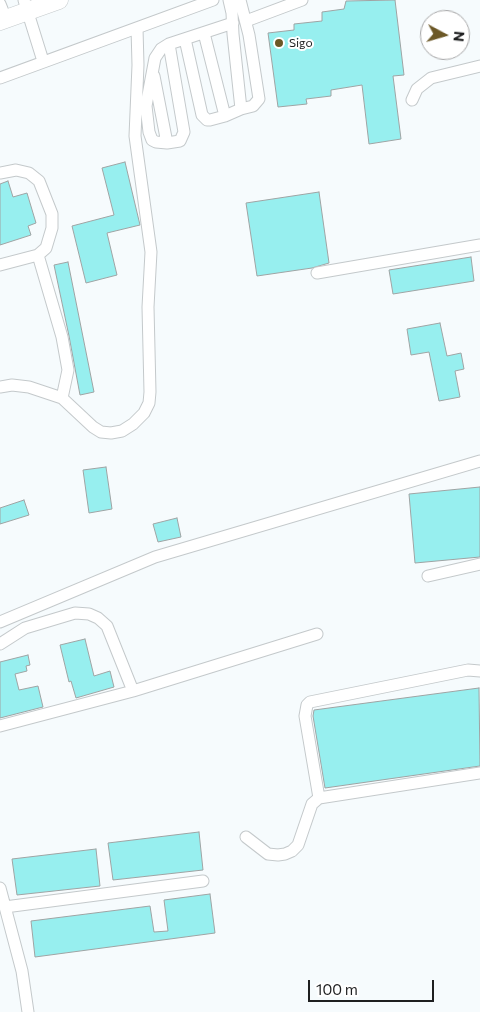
<!DOCTYPE html>
<html>
<head>
<meta charset="utf-8">
<style>
  body { margin:0 }
  #map { position:relative; width:480px; height:1012px; overflow:hidden; background:#f6fbfd; font-family:Commissioner,sans-serif }
  canvas { display:block }
  .north { position:absolute; left:420px; top:10px; width:50px; height:50px; box-sizing:border-box; background:#fff; border:1px solid #a5a5a6; border-radius:50%; rotate:96deg; font-size:14px; font-weight:700; line-height:20px; text-align:center; color:#1e1f20 }
  .north::after { content:''; display:block; margin:auto; width:18px; height:22px; background:#6c5827; clip-path:polygon(50% 0,100% 100%,50% 72%,0 100%) }
  .scale { position:absolute; left:308px; top:980px; width:126px; height:22px; box-sizing:border-box; border:2px solid #1e1f20; border-top:0; padding-left:6px; font-size:15px; line-height:18px; white-space:nowrap; color:#1e1f20; -webkit-text-stroke:4px #fff; paint-order:stroke }
</style>
</head>
<body>
<div id="map">
<canvas width="480" height="1012"></canvas>
<div class="north">N</div>
<div class="scale">100 m</div>
</div>
<script>
const c = document.querySelector('canvas').getContext('2d');
c.lineJoin = 'round';
function paint(path, color) { c.fillStyle = color; c.fill(path, 'evenodd'); }
const shape = rows => new Path2D(rows.map(r => 'M' + r).join(''));
function trace(path, color, width, dash) { c.strokeStyle = color; c.lineWidth = width; c.lineCap = dash ? 'butt' : 'round'; c.setLineDash(dash || []); c.stroke(path); }
function label(font, color, halo, rows, align = 'center') {
  c.font = font + ' Commissioner,sans-serif'; c.lineWidth = 4; c.setLineDash([]); c.textBaseline = 'middle'; c.strokeStyle = halo; c.fillStyle = color; for (const [text, x, y, turn = 0] of rows) {
    c.save(); c.translate(x, y); c.rotate((+turn || 0) * Math.PI / 180); c.textAlign = isNaN(turn) ? turn : align; if (halo) c.strokeText(text, 0, 0); c.fillText(text, 0, 0); c.restore();
  }
}
const building = shape([
  [395,0,404,75,393,76,401,139,369,144,362,85,331,90,331,96,306,99,307,104,278,107,268,33,294,30,294,24,322,21,322,12,344,9,346,1,395,0],
  [125,162,140,225,107,233,117,275,86,283,72,226,114,215,102,168,125,162],
  [8,181,13,197,27,193,36,223,28,226,31,235,0,245,0,184,8,181],
  [319,192,329,263,312,268,257,276,246,203,319,192],
  [471,257,474,281,393,294,389,270,471,257],
  [68,262,94,392,80,395,69,336,54,265,68,262],
  [440,323,447,356,461,353,464,369,455,371,460,397,439,401,429,352,411,355,407,329,440,323],
  [106,467,112,509,89,513,83,470,106,467],
  [480,487,480,557,415,563,409,494,480,487],
  [24,500,29,515,0,524,0,508,24,500],
  [177,518,181,537,158,542,153,524,177,518],
  [85,639,94,676,110,671,114,687,76,698,71,681,69,682,60,645,85,639],
  [28,655,30,665,26,666,27,671,15,674,19,690,38,686,43,707,0,718,0,662,28,655],
  [479,688,480,766,325,788,313,716,314,710,479,688],
  [199,832,203,870,113,880,108,843,199,832],
  [96,849,100,886,17,895,12,859,96,849],
  [210,894,215,933,35,957,31,921,150,906,154,932,168,931,164,900,210,894]
]);
const minor = shape([
  [24,0,43,61],
  [229,0,232,13,233,34,241,109,253,106,259,99,249,35,240,0],
  [0,4,6,19],
  [246,21,302,0],
  [204,33,225,116,241,109],
  [185,39,202,115,207,120,210,120,225,116],
  [169,44,184,132,180,141,167,143,156,142,152,140,149,132,146,106,155,58,161,49,169,44,233,23],
  [154,76,167,143],
  [0,78,213,0],
  [412,100,417,89,431,78,480,66],
  [0,173,16,170,29,173,39,181,52,214,52,228,46,248,38,255,0,265],
  [38,255,62,337,68,370,62,398],
  [317,273,480,245],
  [0,387,12,385,29,387,62,398,93,427,101,432,111,433,122,431,133,424,144,413,149,403,150,392,148,307,151,252,135,136,138,65,137,28],
  [428,576,480,564],
  [0,622,155,557,480,461],
  [0,644,25,628,75,613,89,614,98,618,107,626,133,691],
  [0,726,133,691,317,634],
  [319,798,305,716,307,705,310,702,468,670,480,671],
  [246,837,268,854,278,855,285,854,292,851,298,845,312,804,319,798,480,773],
  [0,888,22,971,28,1012],
  [5,907,203,881]
]);
const highway = shape([
  [0,21,59,0]
]);
const markers = [
  [279,43,5,"#6c5827"]
];
const poiNames = [
  ["Sigo",289,43]
];
paint(building, '#97efef');
trace(building, '#9fa4a4', 1);
trace(minor, '#c4c9cb', 13);
trace(highway, '#c4c9cb', 19);
trace(minor, '#fff', 11);
trace(highway, '#fff', 18);
for (const [x, y, r, color] of markers) { const dot = new Path2D(); dot.arc(x, y, r, 0, 2 * Math.PI); c.fillStyle = color; c.fill(dot); trace(dot, '#fff', 2); }
label('12px', '#1e1f20', '#fff', poiNames, 'left');
</script>
</body>
</html>
